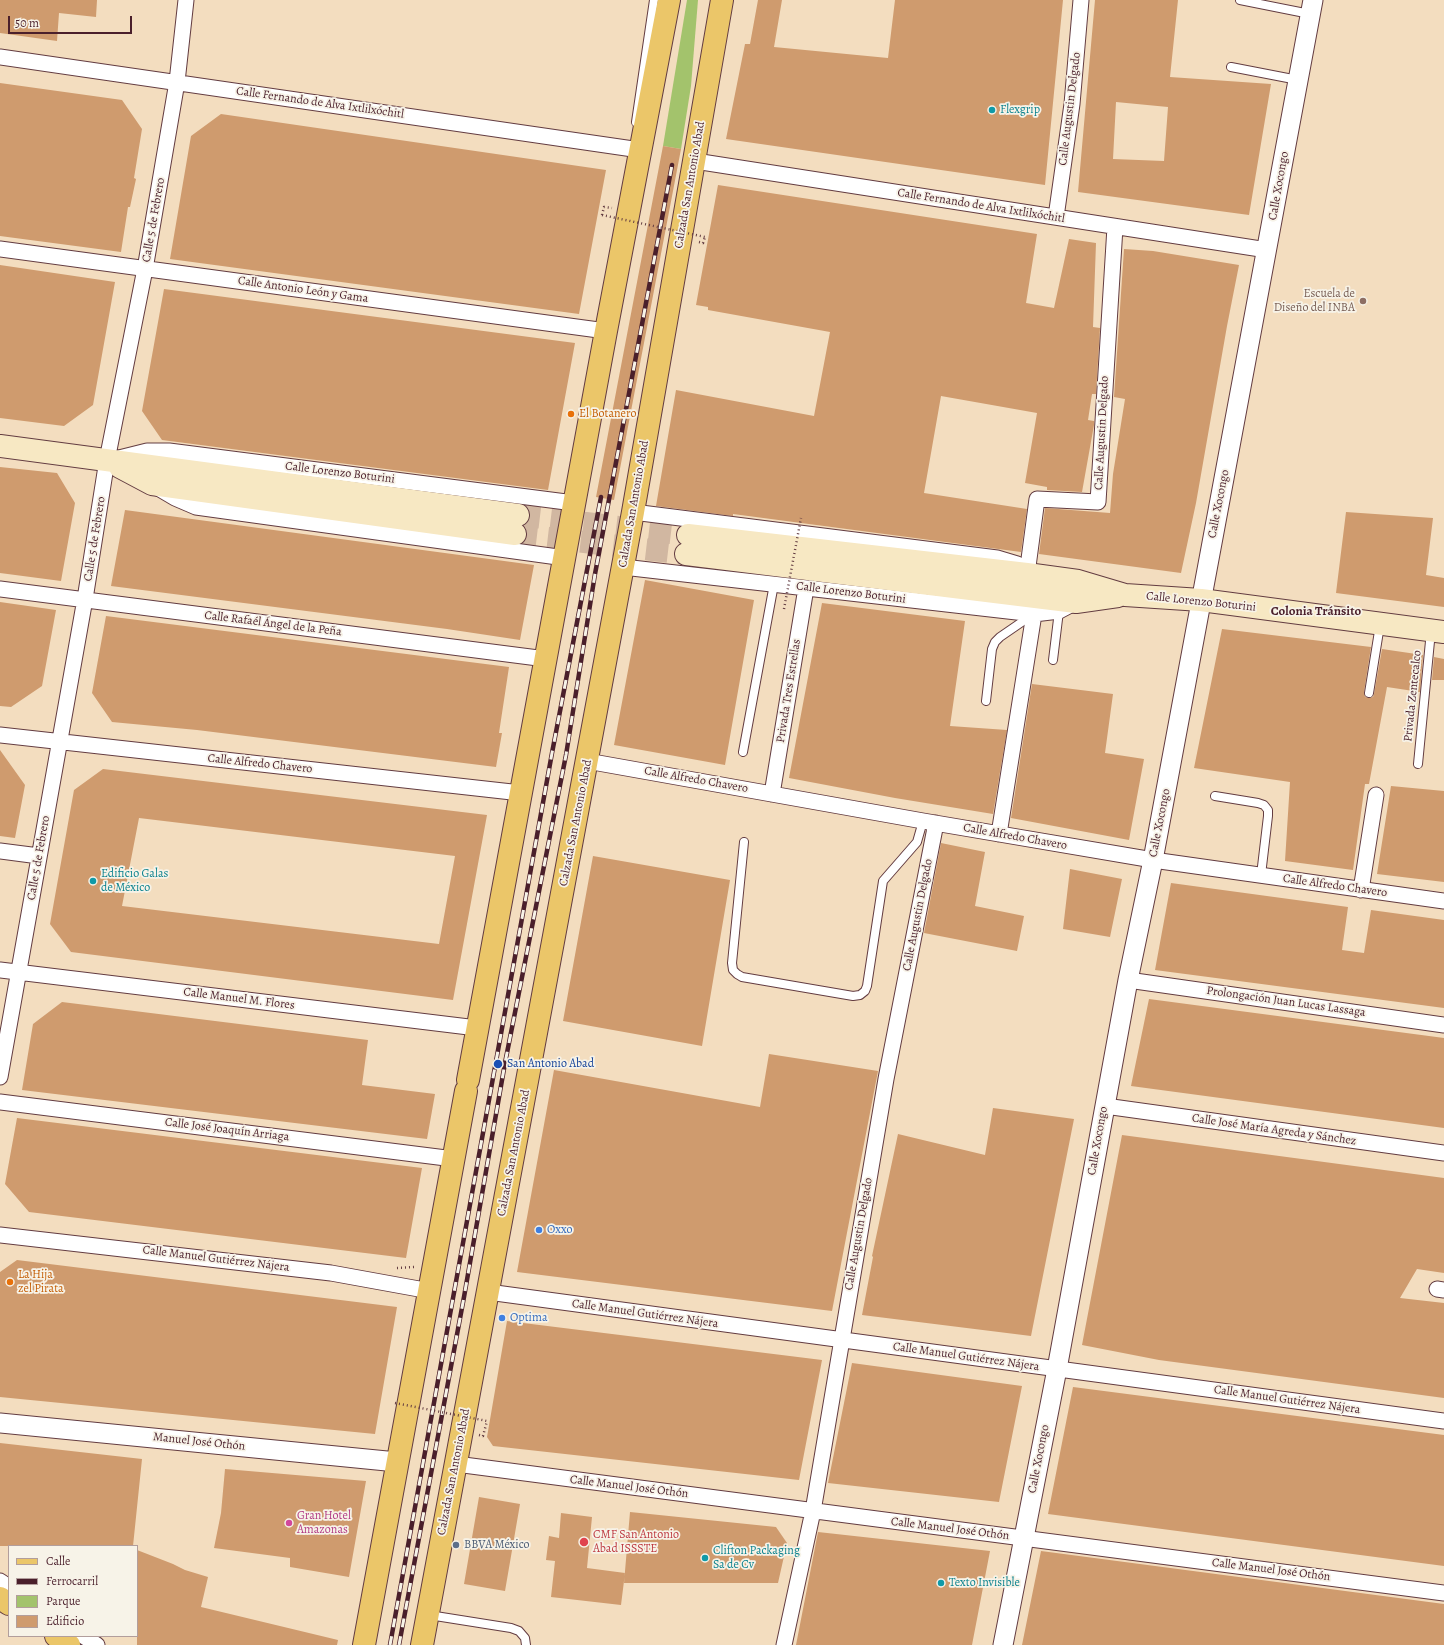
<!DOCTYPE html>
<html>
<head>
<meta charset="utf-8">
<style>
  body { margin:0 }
  #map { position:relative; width:1444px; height:1645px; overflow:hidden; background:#f3ddbf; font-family:Alegreya,serif }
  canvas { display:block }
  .legend { position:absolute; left:8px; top:1545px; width:130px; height:92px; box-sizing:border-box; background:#f7f3e8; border:1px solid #b29e9c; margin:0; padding:5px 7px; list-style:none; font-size:12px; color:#4a1f2b }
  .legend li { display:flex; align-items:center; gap:8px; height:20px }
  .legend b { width:20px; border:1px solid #b29e9c }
  .scale { position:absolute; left:8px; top:16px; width:124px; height:18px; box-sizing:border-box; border:2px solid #4a1f2b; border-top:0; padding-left:5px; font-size:12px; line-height:14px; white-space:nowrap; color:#4a1f2b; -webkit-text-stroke:3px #f7f3e8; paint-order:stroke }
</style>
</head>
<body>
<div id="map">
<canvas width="1444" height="1645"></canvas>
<ul class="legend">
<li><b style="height:5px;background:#ebc669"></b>Calle</li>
<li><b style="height:5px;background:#4a1f2b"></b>Ferrocarril</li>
<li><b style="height:11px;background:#a3c36c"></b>Parque</li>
<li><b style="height:11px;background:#cf9b6e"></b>Edificio</li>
</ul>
<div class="scale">50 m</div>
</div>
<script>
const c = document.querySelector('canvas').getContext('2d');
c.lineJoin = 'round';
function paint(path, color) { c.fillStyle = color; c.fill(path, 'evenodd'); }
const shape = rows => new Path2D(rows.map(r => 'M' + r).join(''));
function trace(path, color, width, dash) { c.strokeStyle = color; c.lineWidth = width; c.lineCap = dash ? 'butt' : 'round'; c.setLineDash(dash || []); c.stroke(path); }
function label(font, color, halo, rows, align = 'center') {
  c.font = font + ' Alegreya,serif'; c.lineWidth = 3.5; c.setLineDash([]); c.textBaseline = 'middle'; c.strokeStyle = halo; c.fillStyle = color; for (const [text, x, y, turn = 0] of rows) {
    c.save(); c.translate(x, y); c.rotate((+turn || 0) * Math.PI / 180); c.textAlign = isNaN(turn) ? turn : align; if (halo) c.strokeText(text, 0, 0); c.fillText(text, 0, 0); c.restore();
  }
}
const green = shape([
  [687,0,698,0,691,86,681,149,663,146]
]);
const building = shape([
  [0,0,97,0,96,17,59,13,57,41,0,33],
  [758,0,782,0,774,47,888,58,895,0,1063,0,1045,185,726,139,745,44,750,44],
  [1095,0,1178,0,1170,77,1271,84,1249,215,1078,192],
  [1116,102,1168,107,1164,161,1113,159],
  [0,83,122,100,142,129,134,178,136,179,130,207,128,207,121,252,0,236],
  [221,114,606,170,579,314,170,259,191,136],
  [663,146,681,149,614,500,596,497],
  [718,185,1037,234,1026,303,1054,308,1069,239,1096,243,1093,327,1100,328,1096,394,1092,394,1088,420,1094,421,1094,425,1082,492,1047,490,1047,487,1025,483,1037,413,941,396,924,493,1027,509,1021,552,733,514,733,516,656,506,676,390,814,416,830,332,708,310,708,307,696,305],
  [1124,249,1153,251,1239,265,1227,326,1196,503,1181,573,1039,554,1045,508,1110,513,1113,474,1125,399,1114,397],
  [0,265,115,282,93,405,64,426,0,418],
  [164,289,575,343,548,490,162,440,142,411],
  [0,467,57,473,75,503,61,581,0,573],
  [125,510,534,565,520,640,447,629,111,586],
  [1346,512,1433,518,1426,575,1444,578,1444,607,1336,593],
  [645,580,754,600,725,765,614,745],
  [0,602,56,610,42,686,11,707,0,706],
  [822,603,965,621,950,726,1007,730,993,814,895,798,789,778],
  [106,616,509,667,499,733,502,733,496,767,197,730,112,722,92,693],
  [1222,629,1371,647,1364,692,1365,697,1369,698,1373,697,1374,694,1382,649,1423,655,1420,692,1387,687,1369,784,1365,784,1353,870,1285,861,1290,782,1194,768],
  [1434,657,1444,659,1444,680,1432,680],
  [1032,684,1113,694,1105,753,1144,759,1129,840,1011,818],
  [0,750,25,785,15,838,0,836],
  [103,769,487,815,453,1000,71,952,50,924,74,790],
  [139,818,455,856,439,944,122,906],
  [1391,786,1444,791,1444,882,1377,874],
  [941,843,985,852,975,906,1024,916,1017,951,924,933],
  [593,856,730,880,702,1046,563,1021],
  [1070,869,1122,879,1110,937,1063,929],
  [1171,883,1348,907,1342,950,1364,953,1371,910,1444,920,1444,1008,1155,970],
  [1149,999,1444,1038,1444,1128,1131,1086],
  [62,1002,368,1040,362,1085,435,1094,427,1139,22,1090,33,1024],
  [769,1054,878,1071,832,1311,517,1272,554,1070,760,1107],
  [993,1108,1074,1119,1031,1336,862,1315,873,1257,872,1256,898,1134,985,1155],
  [17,1118,422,1168,406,1258,29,1212,5,1184],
  [1122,1135,1444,1178,1444,1273,1417,1269,1400,1298,1444,1303,1444,1398,1159,1360,1082,1345],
  [17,1260,397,1307,375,1434,0,1397,0,1272],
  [507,1321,822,1360,799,1480,493,1446,487,1437],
  [852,1363,1022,1386,999,1502,828,1483],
  [1073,1387,1444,1435,1444,1566,1048,1514],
  [0,1443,142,1459,133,1546,0,1546],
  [225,1469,366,1481,349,1577,290,1567,290,1558,214,1548,221,1513],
  [479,1497,520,1504,505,1591,464,1584],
  [630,1512,776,1527,787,1543,778,1583,624,1583],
  [561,1513,592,1517,587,1568,625,1573,621,1605,551,1597,555,1561,546,1560,549,1536,559,1538],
  [818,1532,990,1551,972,1645,796,1645],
  [137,1550,173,1564,185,1570,208,1577,201,1607,338,1640,337,1645,137,1645],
  [1041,1551,1444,1604,1444,1645,1022,1645]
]);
const secondaryTunnel = shape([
  [518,515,688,535],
  [515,534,686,554]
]);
const path = shape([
  [602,215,604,207,612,208],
  [699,242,703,243,705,237],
  [397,1268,414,1267],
  [479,1435,483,1436,487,1421]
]);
const service = shape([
  [1240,0,1310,14],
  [1231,67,1298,80],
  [636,122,654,0],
  [1053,660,1059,611],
  [1369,693,1380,625],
  [986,701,992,649,995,642,1000,637,1032,615],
  [743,752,774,584],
  [1418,764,1431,631],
  [1215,796,1258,803,1264,805,1268,810,1268,816,1261,875],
  [744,842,732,963,733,970,737,974,742,977,853,996,860,995,865,991,867,986,883,881,917,842,923,821],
  [429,1615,511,1628,519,1631,525,1638,526,1645]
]);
const minor = shape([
  [0,57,640,150],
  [695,161,1267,250],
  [1056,217,1072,104,1081,0],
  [0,249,606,331],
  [119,458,147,451,169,451,574,503],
  [158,488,175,498,196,507,565,558],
  [633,512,997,558,1017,564,1024,570],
  [623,567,1034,614,1059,611,1076,602],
  [1027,574,1037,499,1098,502,1115,227],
  [0,589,546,659],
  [0,735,521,793],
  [587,761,923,821,1153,860,1444,901],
  [772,794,806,588],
  [999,834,1034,614],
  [0,851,39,856],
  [1361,890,1376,795],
  [0,970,477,1028],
  [1128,980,1444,1025],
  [0,1077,85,599,107,460,145,269,177,82,186,0],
  [0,1102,454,1159],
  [1105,1106,1444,1153],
  [0,1235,331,1273,430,1291],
  [1437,1289,1444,1290],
  [488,1292,1444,1421],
  [456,1464,1444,1593],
  [0,1581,9,1587],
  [83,1636,97,1645],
  [784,1645,813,1511,886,1079,936,823]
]);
const tertiary = shape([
  [0,1423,397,1462],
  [1003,1645,1057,1369,1128,980,1153,860,1313,0]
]);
const secondary = shape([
  [0,446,518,515],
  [120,467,152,484,515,534],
  [688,535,1027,574,1078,581,1125,595,1201,600,1444,632],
  [686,554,1076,602,1118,596]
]);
const primary = shape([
  [0,1598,9,1604],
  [56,1636,69,1645]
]);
const trunk = shape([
  [468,1080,606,331,669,0],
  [364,1645,466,1091],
  [422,1645,633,512,722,0]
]);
const rail = shape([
  [390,1645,552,753,601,497],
  [399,1645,464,1297,505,1063,566,755,595,574,672,165]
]);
const pathBridge = shape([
  [602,215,705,237],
  [784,609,801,518],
  [395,1403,487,1421]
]);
const markers = [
  [992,110,4,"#0f9aa8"],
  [1363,301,4,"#8d6e63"],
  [571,414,4,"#e8710a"],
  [93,881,4,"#0f9aa8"],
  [498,1064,5,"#1a4fb4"],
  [539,1230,4,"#3f7fe0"],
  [10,1282,4,"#e8710a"],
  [502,1318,4,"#3f7fe0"],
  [289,1523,4,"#d1479c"],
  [584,1542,5,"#e0444e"],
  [456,1545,4,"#5c6f8a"],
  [705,1558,4,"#0f9aa8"],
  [941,1583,4,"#0f9aa8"]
];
const streetNames = [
  ["Calle Fernando de Alva Ixtlilxóchitl",320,103,8],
  ["Calle Augustin Delgado",1070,109,-83],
  ["Calzada San Antonio Abad",690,185,-80],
  ["Calle Xocongo",1279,186,-80],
  ["Calle Fernando de Alva Ixtlilxóchitl",981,206,9],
  ["Calle 5 de Febrero",154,220,-80],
  ["Calle Antonio León y Gama",303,290,8],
  ["Calle Augustin Delgado",1102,433,-87],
  ["Calle Lorenzo Boturini",340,473,7],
  ["Calzada San Antonio Abad",634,504,-80],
  ["Calle Xocongo",1219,504,-79],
  ["Calle 5 de Febrero",95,539,-81],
  ["Calle Lorenzo Boturini",851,593,7],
  ["Calle Lorenzo Boturini",1201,602,6],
  ["Calle Rafaél Ángel de la Peña",273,624,7],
  ["Privada Tres Estrellas",789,691,-81],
  ["Privada Zentecalco",1413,696,-84],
  ["Calle Alfredo Chavero",260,764,6],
  ["Calle Alfredo Chavero",696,780,10],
  ["Calzada San Antonio Abad",576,823,-79],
  ["Calle Xocongo",1160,823,-79],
  ["Calle Alfredo Chavero",1015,837,10],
  ["Calle 5 de Febrero",39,858,-80],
  ["Calle Alfredo Chavero",1335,886,8],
  ["Calle Augustin Delgado",918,915,-79],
  ["Calle Manuel M. Flores",239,999,7],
  ["Prolongación Juan Lucas Lassaga",1286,1002,8],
  ["Calle José Joaquín Arriaga",227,1130,7],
  ["Calle José María Agreda y Sánchez",1274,1130,8],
  ["Calle Xocongo",1098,1141,-80],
  ["Calzada San Antonio Abad",514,1153,-79],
  ["Calle Augustin Delgado",859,1234,-80],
  ["Calle Manuel Gutiérrez Nájera",216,1259,7],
  ["Calle Manuel Gutiérrez Nájera",645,1314,8],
  ["Calle Manuel Gutiérrez Nájera",966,1357,8],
  ["Calle Manuel Gutiérrez Nájera",1287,1400,8],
  ["Manuel José Othón",199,1442,6],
  ["Calle Xocongo",1039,1459,-79],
  ["Calzada San Antonio Abad",454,1472,-79],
  ["Calle Manuel José Othón",629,1487,7],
  ["Calle Manuel José Othón",950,1529,7],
  ["Calle Manuel José Othón",1271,1570,7]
];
const cultureNames = [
  ["Flexgrip",1000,110],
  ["Edificio Galas",101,874],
  ["de México",101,888],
  ["Clifton Packaging",713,1551],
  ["Sa de Cv",713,1565],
  ["Texto Invisible",949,1583]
];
const educationNames = [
  ["Escuela de",1355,294],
  ["Diseño del INBA",1355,308]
];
const foodNames = [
  ["El Botanero",579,414],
  ["La Hija",18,1275],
  ["zel Pirata",18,1289]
];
const transitNames = [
  ["San Antonio Abad",507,1064]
];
const shopNames = [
  ["Oxxo",547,1230],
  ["Optima",510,1318]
];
const hotelNames = [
  ["Gran Hotel",297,1516],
  ["Amazonas",297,1530]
];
const healthNames = [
  ["CMF San Antonio",593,1535],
  ["Abad ISSSTE",593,1549]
];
const serviceNames = [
  ["BBVA México",464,1545]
];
const neighbourhoodNames = [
  ["Colonia Tránsito",1316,612]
];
paint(green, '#a3c36c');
paint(building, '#cf9b6e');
trace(secondaryTunnel, '#d1b7a1', 22, [22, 11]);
trace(service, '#633c41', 10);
trace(minor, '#633c41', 17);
trace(tertiary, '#633c41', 21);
trace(secondary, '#633c41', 24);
trace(primary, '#633c41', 24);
trace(trunk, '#633c41', 24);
trace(path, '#633c41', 2.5, [1, 3]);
trace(service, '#fff', 8);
trace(minor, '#fff', 15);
trace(tertiary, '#fff', 19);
trace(secondary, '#f7e8c3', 22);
trace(primary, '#ebc669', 22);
trace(trunk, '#ebc669', 22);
trace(rail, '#4a1f2b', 4.5);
trace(rail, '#f7f3e8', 3, [9]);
trace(pathBridge, '#633c41', 2.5, [1, 3]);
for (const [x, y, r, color] of markers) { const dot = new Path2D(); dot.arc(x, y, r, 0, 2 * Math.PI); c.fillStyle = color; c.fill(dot); trace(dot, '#f7f3e8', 1.5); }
label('12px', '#4a1f2b', '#f7f3e8', streetNames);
label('12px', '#0d838f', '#f7f3e8', cultureNames, 'left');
label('12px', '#785e54', '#f7f3e8', educationNames, 'right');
label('12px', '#c56008', '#f7f3e8', foodNames, 'left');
label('12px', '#164399', '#f7f3e8', transitNames, 'left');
label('12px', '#366cbe', '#f7f3e8', shopNames, 'left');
label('12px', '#b23c85', '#f7f3e8', hotelNames, 'left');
label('12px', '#be3a42', '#f7f3e8', healthNames, 'left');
label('12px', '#4e5e75', '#f7f3e8', serviceNames, 'left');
label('bold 13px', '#4a1f2b', '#f7f3e8', neighbourhoodNames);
</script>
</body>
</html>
